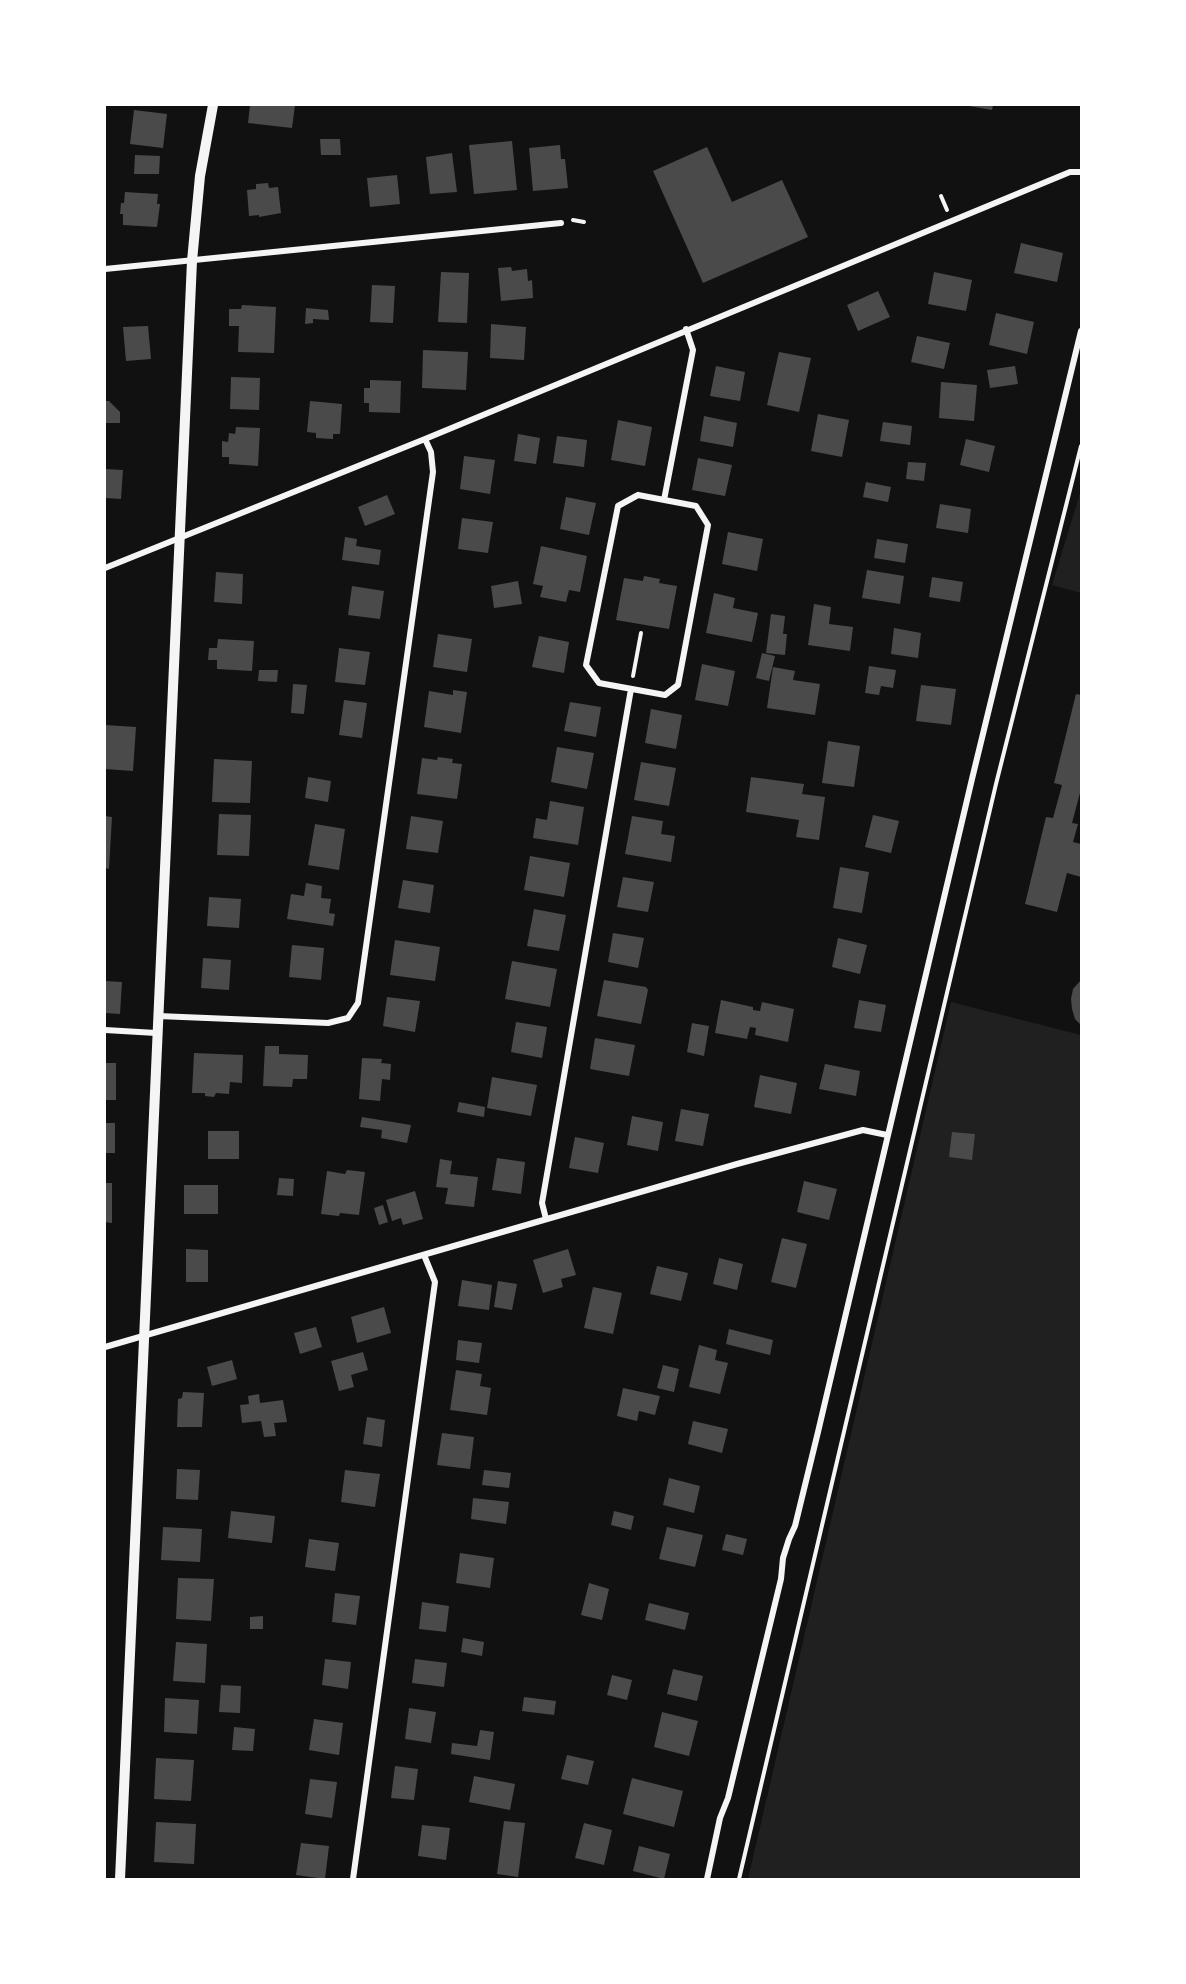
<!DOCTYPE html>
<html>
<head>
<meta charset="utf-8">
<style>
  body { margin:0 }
  #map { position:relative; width:1186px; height:1984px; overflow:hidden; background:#111; font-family:"Open Sans",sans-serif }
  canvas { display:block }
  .frame { position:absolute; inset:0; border:106px solid #fff; pointer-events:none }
</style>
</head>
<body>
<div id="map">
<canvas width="1186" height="1984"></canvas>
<div class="frame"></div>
</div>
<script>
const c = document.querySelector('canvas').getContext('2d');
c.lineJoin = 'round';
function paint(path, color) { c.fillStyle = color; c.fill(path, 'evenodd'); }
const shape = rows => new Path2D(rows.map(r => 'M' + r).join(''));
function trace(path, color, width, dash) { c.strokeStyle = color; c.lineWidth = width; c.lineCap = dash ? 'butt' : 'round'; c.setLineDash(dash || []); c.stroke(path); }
const green = shape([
  [1081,490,1081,593,1052,585],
  [951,1002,1081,1035,1081,1879,748,1879]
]);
const building = shape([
  [250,105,295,105,292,128,248,123],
  [963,105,993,105,992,110],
  [134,110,167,114,163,148,130,144],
  [320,139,340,139,341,155,321,155],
  [512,141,517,190,474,194,469,145],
  [560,145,561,159,565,159,568,188,533,191,529,148],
  [707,147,732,202,782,180,808,237,703,283,653,171],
  [452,153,457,192,430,194,426,157],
  [135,155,160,156,159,174,134,174],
  [397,175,400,204,370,207,367,178],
  [268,183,269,188,278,187,281,213,259,217,259,215,249,216,247,190,256,189,256,184],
  [125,192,158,194,157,204,160,204,157,227,123,225,123,214,120,214,121,203,124,203],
  [1021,243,1063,253,1057,282,1014,273],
  [511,267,512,271,527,269,528,281,532,280,533,298,501,301,498,268],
  [441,272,469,273,467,323,438,322],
  [934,272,972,280,966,311,928,304],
  [372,285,395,286,393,323,370,322],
  [878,291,890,317,858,331,847,305],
  [242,305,276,307,274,353,238,352,239,326,229,326,229,309,241,309],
  [306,308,328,310,329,320,313,319,313,323,305,324],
  [996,313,1034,322,1027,354,989,345],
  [491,324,526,327,524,360,490,358],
  [148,326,151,359,126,361,123,327],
  [917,336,950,343,944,369,911,362],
  [423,350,468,352,466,390,422,388],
  [779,352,811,358,799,412,767,405],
  [716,366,745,372,740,401,710,396],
  [1015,366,1018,384,990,388,987,370],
  [231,377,260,378,259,410,230,409],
  [370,380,401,381,400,413,369,412,369,403,364,403,364,388,370,388],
  [941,382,977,385,974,421,939,418],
  [105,401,109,401,120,412,120,423,105,423],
  [310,401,342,404,340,434,333,434,333,439,316,438,316,433,307,432],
  [818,414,849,420,842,457,811,451],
  [704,416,737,423,733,447,700,441],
  [618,420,652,427,645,466,611,460],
  [883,422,912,426,910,445,880,441],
  [236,427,260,428,258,466,229,464,229,457,222,457,222,441,228,442,229,433,235,434],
  [518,434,540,438,536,464,514,461],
  [557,436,587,440,584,467,553,463],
  [966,439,995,446,989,472,960,465],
  [464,456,495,460,490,494,460,489],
  [698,458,732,465,725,496,692,490],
  [908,462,926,463,924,481,906,479],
  [105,469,123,470,121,499,105,498],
  [866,482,891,487,888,502,863,497],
  [387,495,395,514,365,526,358,507],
  [566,497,596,503,589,535,560,529],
  [940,504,971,509,968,533,936,528],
  [462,518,493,522,488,553,458,549],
  [728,532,763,539,757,571,722,564],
  [345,537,357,539,356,546,381,550,379,565,342,560],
  [877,539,908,544,905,563,874,558],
  [541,546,587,556,580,592,569,590,566,602,540,597,543,586,533,584],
  [867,570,904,576,900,604,862,598],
  [216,572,243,574,242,604,214,602],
  [644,576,660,579,659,583,677,586,669,629,616,620,624,578,643,581],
  [932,577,963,582,960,602,929,597],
  [518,581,522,604,494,608,491,586],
  [352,586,384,591,380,619,348,615],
  [714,593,735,598,733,608,758,613,752,642,706,633],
  [814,604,831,607,829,624,853,627,850,651,808,645],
  [771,614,785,616,783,634,787,634,785,655,766,653],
  [894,628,921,633,918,658,891,654],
  [438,634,472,639,467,672,433,667],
  [539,636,569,642,564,673,532,667],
  [218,639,254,641,252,671,217,669,217,660,208,660,209,648,217,648],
  [339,648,370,652,365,685,335,682],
  [762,653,775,656,769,681,756,678],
  [702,664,735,671,728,706,695,700],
  [869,666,896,670,893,688,881,686,879,695,865,693],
  [773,667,795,671,793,680,820,684,815,715,767,708],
  [259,670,278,670,277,682,258,681],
  [293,684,307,685,304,714,291,713],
  [921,685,956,689,951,725,916,721],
  [453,690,467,692,461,733,424,727,429,691,453,695],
  [1076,694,1081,695,1081,789,1072,823,1078,824,1073,842,1081,844,1081,877,1067,873,1057,912,1025,904,1046,817,1053,818,1062,785,1054,783],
  [344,700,367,703,362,738,339,735],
  [570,702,601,707,596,737,564,731],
  [651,709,682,715,676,749,645,743],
  [105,725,136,727,133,771,105,769],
  [828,741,860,746,854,787,822,783],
  [557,747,594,753,587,789,551,782],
  [438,757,453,759,452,763,462,764,457,799,417,794,422,758,437,760],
  [214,759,252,761,250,803,212,802],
  [641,762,676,768,669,806,634,800],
  [308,777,331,781,328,802,305,798],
  [751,777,804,784,802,794,825,797,819,840,796,837,799,820,746,812],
  [550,801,584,807,578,845,533,838,536,818,547,820],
  [219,814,251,815,249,856,217,855],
  [873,815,899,821,891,853,865,847],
  [105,816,112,817,109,869,105,868],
  [411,816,443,821,438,853,406,849],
  [632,816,663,821,661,834,675,836,671,862,625,854],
  [315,824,345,829,339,870,308,865],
  [530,856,570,863,564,897,524,890],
  [840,867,869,872,862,913,833,908],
  [623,877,654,882,648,912,617,907],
  [403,880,434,885,430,913,398,908],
  [306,883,322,886,321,898,331,899,329,913,335,914,333,926,287,919,291,894,304,896],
  [209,897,241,899,239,928,207,926],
  [534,909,566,915,559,951,527,946],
  [613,933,644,938,638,968,608,962],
  [838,938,867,945,860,974,832,967],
  [395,940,440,947,435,981,390,975],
  [292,945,324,948,321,980,289,977],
  [203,958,231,960,229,990,201,988],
  [512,961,557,969,550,1007,505,999],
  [604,980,646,987,648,990,641,1024,597,1016],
  [1081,980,1081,1025,1075,1019,1072,1009,1071,999,1073,989],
  [105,981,122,982,120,1014,105,1013],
  [387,997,420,1001,415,1032,383,1026],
  [721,1000,753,1007,753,1010,760,1011,762,1002,794,1009,788,1042,755,1035,756,1028,750,1027,747,1039,715,1033],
  [859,1000,886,1005,881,1032,854,1028],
  [516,1022,547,1027,542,1058,511,1052],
  [692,1023,709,1026,704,1056,687,1052],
  [595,1038,635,1045,629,1076,590,1069],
  [265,1046,279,1046,279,1054,308,1055,307,1079,293,1079,292,1087,263,1086],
  [194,1053,243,1055,242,1083,230,1082,229,1094,216,1093,214,1097,205,1096,205,1093,192,1093],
  [362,1058,382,1059,381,1063,391,1064,390,1080,382,1079,380,1101,359,1099],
  [105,1063,116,1063,116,1100,105,1100],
  [825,1064,860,1071,856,1096,819,1089],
  [760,1075,797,1083,791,1114,754,1107],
  [492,1077,537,1085,531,1116,487,1108],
  [459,1102,485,1107,484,1117,457,1112],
  [681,1109,709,1114,703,1146,675,1141],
  [632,1116,663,1122,658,1151,627,1145],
  [362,1117,411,1125,407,1143,381,1138,382,1130,360,1127],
  [105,1123,115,1123,115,1153,105,1153],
  [208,1131,239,1131,239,1159,208,1159],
  [952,1132,975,1134,972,1160,949,1157],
  [575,1137,604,1143,598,1173,569,1168],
  [497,1158,525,1162,521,1194,492,1190],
  [440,1159,452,1161,450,1174,478,1177,474,1207,445,1204,448,1188,436,1187],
  [347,1170,365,1172,359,1215,340,1213,339,1216,321,1214,327,1171,345,1174],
  [279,1178,294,1179,293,1196,277,1195],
  [804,1181,837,1189,829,1220,797,1212],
  [105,1183,112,1183,112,1223,105,1222],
  [184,1185,218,1185,218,1214,184,1214],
  [415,1191,423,1219,403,1225,401,1218,392,1221,386,1200],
  [383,1205,388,1222,379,1225,374,1208],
  [782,1238,807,1244,796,1288,771,1282],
  [186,1249,208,1250,208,1282,186,1282],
  [568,1249,576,1275,561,1279,563,1287,543,1293,533,1260],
  [719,1258,743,1264,737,1290,713,1284],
  [657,1266,688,1273,681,1301,650,1294],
  [462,1280,492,1285,489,1310,458,1306],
  [498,1281,517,1284,512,1310,494,1307],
  [593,1287,622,1293,613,1334,584,1328],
  [384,1307,391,1333,357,1343,351,1317],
  [316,1327,322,1347,300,1354,294,1333],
  [729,1329,773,1340,770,1355,726,1344],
  [458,1340,482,1343,479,1363,456,1360],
  [699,1345,717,1350,715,1360,728,1363,720,1394,689,1387],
  [363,1352,368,1370,351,1375,354,1387,339,1391,331,1361],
  [232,1360,237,1379,212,1386,207,1367],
  [663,1365,679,1369,674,1392,657,1388],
  [456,1370,482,1374,480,1386,491,1388,487,1415,450,1410],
  [623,1388,660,1396,655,1415,639,1411,637,1421,617,1416],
  [183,1392,204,1393,202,1427,177,1427,178,1399,182,1398],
  [259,1394,260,1403,283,1400,287,1422,274,1423,276,1436,264,1437,261,1421,242,1423,240,1405,249,1404,248,1396],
  [367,1417,385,1420,382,1447,363,1444],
  [693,1421,728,1429,722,1453,688,1444],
  [442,1433,474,1437,470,1469,437,1465],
  [177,1469,200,1470,198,1500,176,1499],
  [345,1470,380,1474,375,1507,341,1502],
  [484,1470,511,1473,509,1488,482,1485],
  [669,1478,700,1486,694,1513,663,1505],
  [473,1498,509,1502,506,1524,471,1519],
  [231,1511,275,1516,272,1543,228,1538],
  [614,1511,634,1516,631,1530,611,1525],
  [163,1527,202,1529,200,1562,161,1560],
  [667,1527,703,1535,695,1567,659,1559],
  [726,1534,747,1539,743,1555,722,1550],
  [309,1539,339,1543,335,1571,305,1567],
  [460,1553,494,1558,490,1588,456,1583],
  [178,1578,214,1579,211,1621,176,1619],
  [589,1583,609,1589,602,1620,581,1615],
  [335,1593,360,1596,356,1625,332,1622],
  [422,1602,449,1606,446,1632,419,1629],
  [649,1603,689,1613,685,1630,645,1620],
  [263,1616,263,1629,250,1629,250,1617],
  [463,1638,484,1642,482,1656,461,1652],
  [176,1642,207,1644,205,1683,173,1681],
  [325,1659,351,1662,348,1689,322,1685],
  [415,1659,447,1663,444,1687,412,1683],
  [673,1669,703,1676,697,1701,667,1694],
  [612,1675,632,1680,627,1700,607,1695],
  [221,1685,241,1686,240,1713,219,1712],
  [524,1697,556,1701,554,1715,522,1711],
  [165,1698,199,1700,197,1734,164,1732],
  [409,1708,436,1712,431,1743,405,1739],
  [662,1712,698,1721,689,1756,654,1747],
  [314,1719,343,1723,339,1755,309,1750],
  [234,1727,255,1729,253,1751,232,1750],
  [480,1730,494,1732,490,1760,451,1754,452,1743,477,1746],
  [567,1755,594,1761,588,1785,561,1779],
  [156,1758,194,1760,191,1801,154,1799],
  [395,1766,418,1769,414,1800,391,1798],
  [474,1776,515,1784,510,1810,469,1802],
  [632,1778,683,1791,674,1827,623,1814],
  [310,1779,337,1782,332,1818,305,1814],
  [504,1821,525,1823,518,1877,497,1874],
  [156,1822,196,1824,194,1864,154,1862],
  [584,1823,612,1830,604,1865,575,1858],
  [422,1825,450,1828,446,1860,418,1856],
  [301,1843,329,1846,325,1879,296,1875],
  [639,1846,670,1854,664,1879,633,1871]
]);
const path = shape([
  [941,196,947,210],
  [573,220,584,222],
  [633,676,641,633],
  [739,1879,996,784,1081,446]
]);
const minor = shape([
  [105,269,561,223],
  [638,495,696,506,708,525,678,685,665,695,599,683,586,665,618,506,638,495],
  [664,500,693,350,686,329],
  [105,568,425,439,1070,172,1081,172],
  [158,1016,328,1023,348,1018,358,1003,433,472,431,452,425,439],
  [105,1030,156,1033],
  [546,1219,542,1203,631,689],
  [105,1347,737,1164,863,1130,887,1135],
  [353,1879,435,1282,424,1255],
  [707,1879,720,1818,728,1798,781,1579,783,1558,789,1539,795,1526,818,1432,972,779,1081,331]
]);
const tertiary = shape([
  [120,1879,192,261,200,176,213,105]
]);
paint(green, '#202020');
paint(building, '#4a4a4a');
trace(path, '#f5f5f5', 4);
trace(minor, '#f5f5f5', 6);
trace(tertiary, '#f5f5f5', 10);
</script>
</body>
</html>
